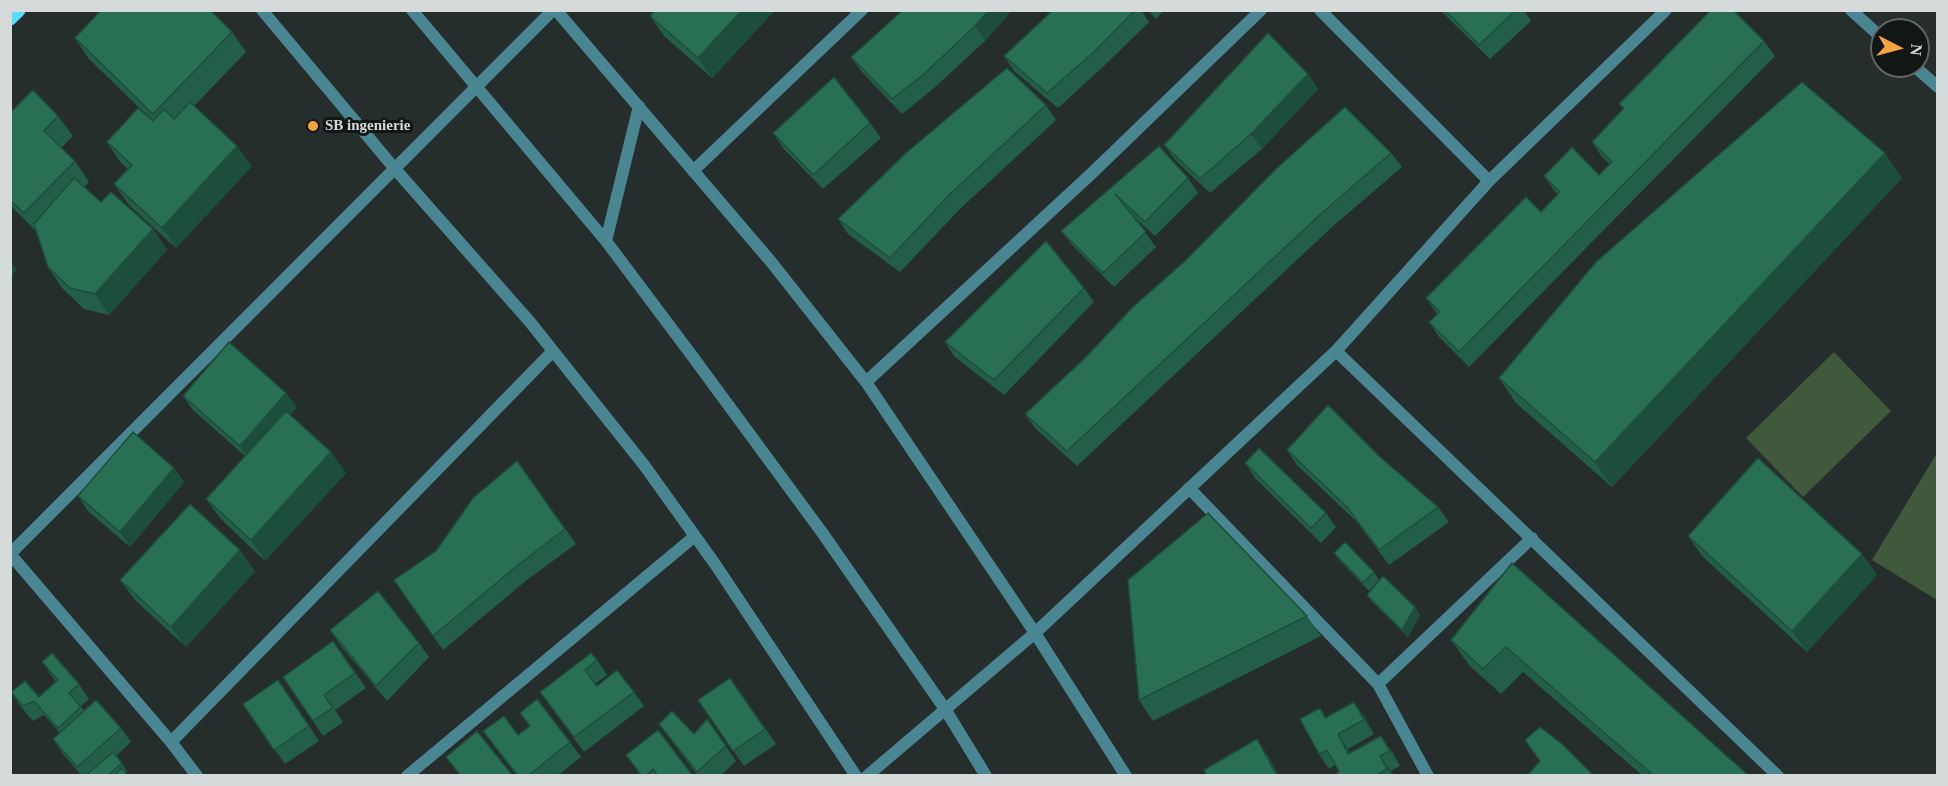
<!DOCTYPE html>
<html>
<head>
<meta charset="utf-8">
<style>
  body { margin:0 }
  #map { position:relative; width:1948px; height:786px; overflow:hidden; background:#262e2d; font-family:"Times New Roman",serif }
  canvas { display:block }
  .frame { position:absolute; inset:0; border:12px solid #d5dada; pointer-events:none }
  .north { position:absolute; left:1870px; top:18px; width:60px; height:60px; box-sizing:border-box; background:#121615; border:2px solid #606464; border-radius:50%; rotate:96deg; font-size:16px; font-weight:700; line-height:24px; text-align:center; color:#d5dada }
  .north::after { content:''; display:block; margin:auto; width:21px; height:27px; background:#f3a442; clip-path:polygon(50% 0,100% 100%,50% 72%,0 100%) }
</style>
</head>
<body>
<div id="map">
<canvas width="1948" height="786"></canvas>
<div class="frame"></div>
<div class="north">N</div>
</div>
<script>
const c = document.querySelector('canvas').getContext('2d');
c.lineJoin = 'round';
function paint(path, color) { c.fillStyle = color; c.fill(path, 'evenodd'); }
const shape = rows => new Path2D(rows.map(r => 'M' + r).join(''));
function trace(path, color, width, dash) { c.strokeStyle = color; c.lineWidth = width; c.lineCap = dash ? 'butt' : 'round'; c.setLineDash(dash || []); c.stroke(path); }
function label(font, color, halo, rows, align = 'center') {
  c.font = font + ' "Times New Roman",serif'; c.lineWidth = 6; c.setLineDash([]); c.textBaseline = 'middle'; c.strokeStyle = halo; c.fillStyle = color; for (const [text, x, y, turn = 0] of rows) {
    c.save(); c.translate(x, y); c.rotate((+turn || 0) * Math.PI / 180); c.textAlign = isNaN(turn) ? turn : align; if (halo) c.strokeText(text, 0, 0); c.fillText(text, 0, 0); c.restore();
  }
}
const green = shape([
  [1834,352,1891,411,1803,497,1746,438],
  [1937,453,1938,453,1937,600,1872,560]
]);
const minor = shape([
  [262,10,395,169,530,322,644,465,715,564,856,776],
  [556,10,772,263,866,382,1035,633,1126,776],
  [1320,10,1489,181],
  [1851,10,1882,38],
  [1914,66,1938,87],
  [693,171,862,10],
  [1336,351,1778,776],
  [866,382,1091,174,1261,10],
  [1189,488,1378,684,1428,776],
  [10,554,553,10],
  [10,554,171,742,197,776],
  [1378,684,1532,538],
  [171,742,553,351],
  [407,776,695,536],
  [867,776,1035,633,1336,351,1489,181,1666,10]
]);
const tertiary = shape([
  [412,10,606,241,693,357,821,531,945,709,986,776],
  [606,241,639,106]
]);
const primary = shape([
  [10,18,18,10]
]);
const wall = shape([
  [655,10,775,10,712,78,664,36,650,16],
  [1012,10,985,41,934,88,902,114,861,71,851,57],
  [1053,10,1141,10,1149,22,1105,65,1058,108,1014,71,1004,56],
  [1148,10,1164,10,1156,19],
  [1440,10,1524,10,1531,21,1490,59],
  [232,32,246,52,194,106,252,166,176,248,129,205,114,184,128,169,121,163,107,142,153,121,89,59,75,38],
  [1764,41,1775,56,1469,367,1439,337,1429,322,1437,314,1426,298,1541,212,1558,195,1554,190,1544,176,1599,175,1610,164,1602,157,1592,142,1623,109,1619,104],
  [1308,74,1318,89,1262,149,1210,193,1175,160,1164,145],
  [1046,105,1056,120,960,209,900,272,848,234,838,219],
  [10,113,58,116,73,136,61,148,75,161,89,182,84,187,101,202,153,229,167,250,109,315,84,309,62,288,48,267,36,231,12,207,10,208],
  [870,123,881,138,823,189,783,148,773,133],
  [1159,146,1188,178,1198,193,1155,236,1132,215,1156,247,1114,287,1072,245,1061,231],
  [1391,153,1402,167,1332,227,1077,466,1036,429,1025,414],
  [1902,178,1612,487,1516,403,1499,378],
  [1084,288,1094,302,1004,395,955,357,945,342],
  [183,396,297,407,290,415,331,452,346,473,265,561,221,519,206,499,245,456,193,410],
  [1287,450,1380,457,1438,507,1449,522,1389,565,1357,522,1297,465],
  [517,461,576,544,528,579,443,650,394,580,436,551],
  [1245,463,1326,513,1336,527,1321,543,1255,478],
  [174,468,184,482,130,547,88,511,78,496],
  [1688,536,1862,554,1877,575,1807,652,1702,556],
  [1334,553,1374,572,1379,580,1369,591,1339,560],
  [1512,563,1749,776,1643,776,1523,672,1501,694,1469,665,1451,640],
  [255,571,186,647,135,600,120,580],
  [1367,595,1415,607,1420,615,1408,637,1372,602],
  [1307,616,1321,636,1153,721,1139,700],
  [330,630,419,643,429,657,387,701,340,645],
  [333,641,366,688,335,710,343,722,323,736,283,677],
  [597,660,607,675,595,684,597,686,634,692,644,706,584,752,540,692],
  [42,662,79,684,89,699,81,706,84,711,121,728,131,742,116,756,127,771,126,772,128,776,82,776,63,754,53,739,60,733,44,715,33,721,21,707,11,692,39,697,56,682],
  [730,678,776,744,744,766,698,700],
  [278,680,319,741,285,764,243,704],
  [1320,708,1326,717,1364,716,1374,734,1348,749,1350,753,1392,751,1400,766,1391,771,1393,776,1335,776,1339,771,1335,765,1329,769,1319,754],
  [520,713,570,742,581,757,557,776,517,776,483,731,518,735,530,726],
  [707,719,736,761,720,776,698,776,659,724,694,734],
  [626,755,693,776,641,776]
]);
const shadedWall = shape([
  [742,10,775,10,712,78,698,58],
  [989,10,1012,10,985,41,975,26],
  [1308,74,1318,89,1262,149,1251,134],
  [237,146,252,166,176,248,162,228],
  [1885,153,1902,178,1612,487,1595,462],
  [153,229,167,250,109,315,95,294],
  [10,261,17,270,10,277],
  [286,393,297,407,250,461,240,446],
  [331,452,346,473,265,561,251,540],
  [174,468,184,482,130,547,120,532],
  [240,550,255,571,186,647,171,627],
  [1862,554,1877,575,1807,652,1792,631],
  [1415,607,1420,615,1408,637,1402,630],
  [1354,702,1364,716,1374,734,1364,720],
  [1338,734,1348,749,1359,769,1348,754],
  [1381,736,1392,751,1400,766,1390,751],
  [1257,739,1267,754,1279,776,1277,776],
  [1380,756,1391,771,1393,776,1392,776,1387,769]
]);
const building = shape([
  [101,10,210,10,232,32,153,114,75,38,101,10],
  [655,10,742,10,698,58,650,16,655,10],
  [903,10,989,10,975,26,924,74,892,99,851,57,903,10],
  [1053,10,1135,10,1095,51,1047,93,1004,56,1053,10],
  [1445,10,1516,10,1479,45,1445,10],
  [1711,10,1733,10,1764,41,1459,352,1429,322,1440,312,1426,298,1526,197,1541,212,1560,192,1544,176,1572,147,1599,175,1612,162,1592,142,1624,108,1619,104,1711,10],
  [1268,33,1308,74,1251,134,1200,179,1164,145,1268,33],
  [1007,68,1046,105,949,195,890,258,838,219,907,152,1007,68],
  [834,77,870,123,813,175,773,133,834,77],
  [1802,82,1885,153,1595,462,1499,378,1596,262,1802,82],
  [33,90,58,116,44,131,75,161,24,213,10,200,10,113,33,90],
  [190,102,237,146,162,228,114,184,132,165,107,142,138,108,153,121,164,109,174,119,190,102],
  [1345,107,1391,153,1322,213,1067,451,1025,414,1085,358,1133,307,1185,261,1278,167,1345,107],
  [1159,146,1188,178,1145,222,1115,194,1146,232,1103,273,1061,231,1159,146],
  [74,178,101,202,111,192,153,229,95,294,70,288,48,267,34,224,74,178],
  [1046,241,1084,288,994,380,945,342,1046,241],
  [229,342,286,393,240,446,183,396,229,342],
  [1328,405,1380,457,1438,507,1379,550,1347,507,1287,450,1328,405],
  [286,411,331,452,251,540,206,499,286,411],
  [133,432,174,468,120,532,78,496,133,432],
  [1259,448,1326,513,1311,528,1245,463,1259,448],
  [1758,458,1862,554,1792,631,1688,536,1758,458],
  [517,461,565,529,518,565,433,636,394,580,436,551,473,498,517,461],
  [190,504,240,550,171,627,120,580,190,504],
  [1208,513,1307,616,1139,700,1128,580,1208,513],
  [1345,542,1374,572,1363,583,1334,553,1345,542],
  [1512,563,1749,776,1654,776,1506,647,1483,669,1451,640,1512,563],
  [1383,576,1415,607,1402,630,1367,595,1383,576],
  [378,591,419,643,376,686,330,630,378,591],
  [333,641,355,673,324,695,333,708,313,721,283,677,333,641],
  [52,653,79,684,69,693,81,707,58,728,34,701,23,706,11,692,25,681,39,697,58,680,42,662,52,653],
  [591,653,597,660,585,670,597,686,617,670,634,692,574,737,540,692,591,653],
  [730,678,765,729,733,751,698,700,730,678],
  [278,680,309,726,274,750,243,704,278,680],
  [537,699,570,742,528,776,518,776,483,731,504,716,518,735,530,726,520,713,537,699],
  [96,700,121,728,77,767,53,739,96,700],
  [1354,702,1364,720,1338,734,1348,754,1381,736,1390,751,1380,756,1387,769,1375,776,1335,776,1339,771,1327,750,1319,754,1300,719,1320,708,1325,718,1354,702],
  [672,711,694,734,707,719,726,746,697,772,659,724,672,711],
  [1540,727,1562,744,1594,776,1527,776,1540,761,1525,740,1540,727],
  [658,730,693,776,658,776,653,769,646,776,642,776,626,755,658,730],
  [477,731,513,776,461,776,446,757,477,731],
  [1257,739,1277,776,1207,776,1204,770,1257,739],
  [113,752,122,763,107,776,85,776,113,752],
  [122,768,128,776,114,776,122,768]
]);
const markers = [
  [313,126,6,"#f3a442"]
];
const poiNames = [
  ["SB ingenierie",325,126]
];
paint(green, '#40583c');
trace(minor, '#4a8692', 12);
trace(tertiary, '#4a8692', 12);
trace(primary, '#56e0f9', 15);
paint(wall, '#235f48');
paint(shadedWall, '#1d4e3b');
paint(building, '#296f54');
trace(building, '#1d4e3b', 1.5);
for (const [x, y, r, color] of markers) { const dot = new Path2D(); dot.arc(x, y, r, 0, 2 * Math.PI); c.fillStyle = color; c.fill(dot); trace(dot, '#121615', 2); }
label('bold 15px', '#d5dada', '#121615', poiNames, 'left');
</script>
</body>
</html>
